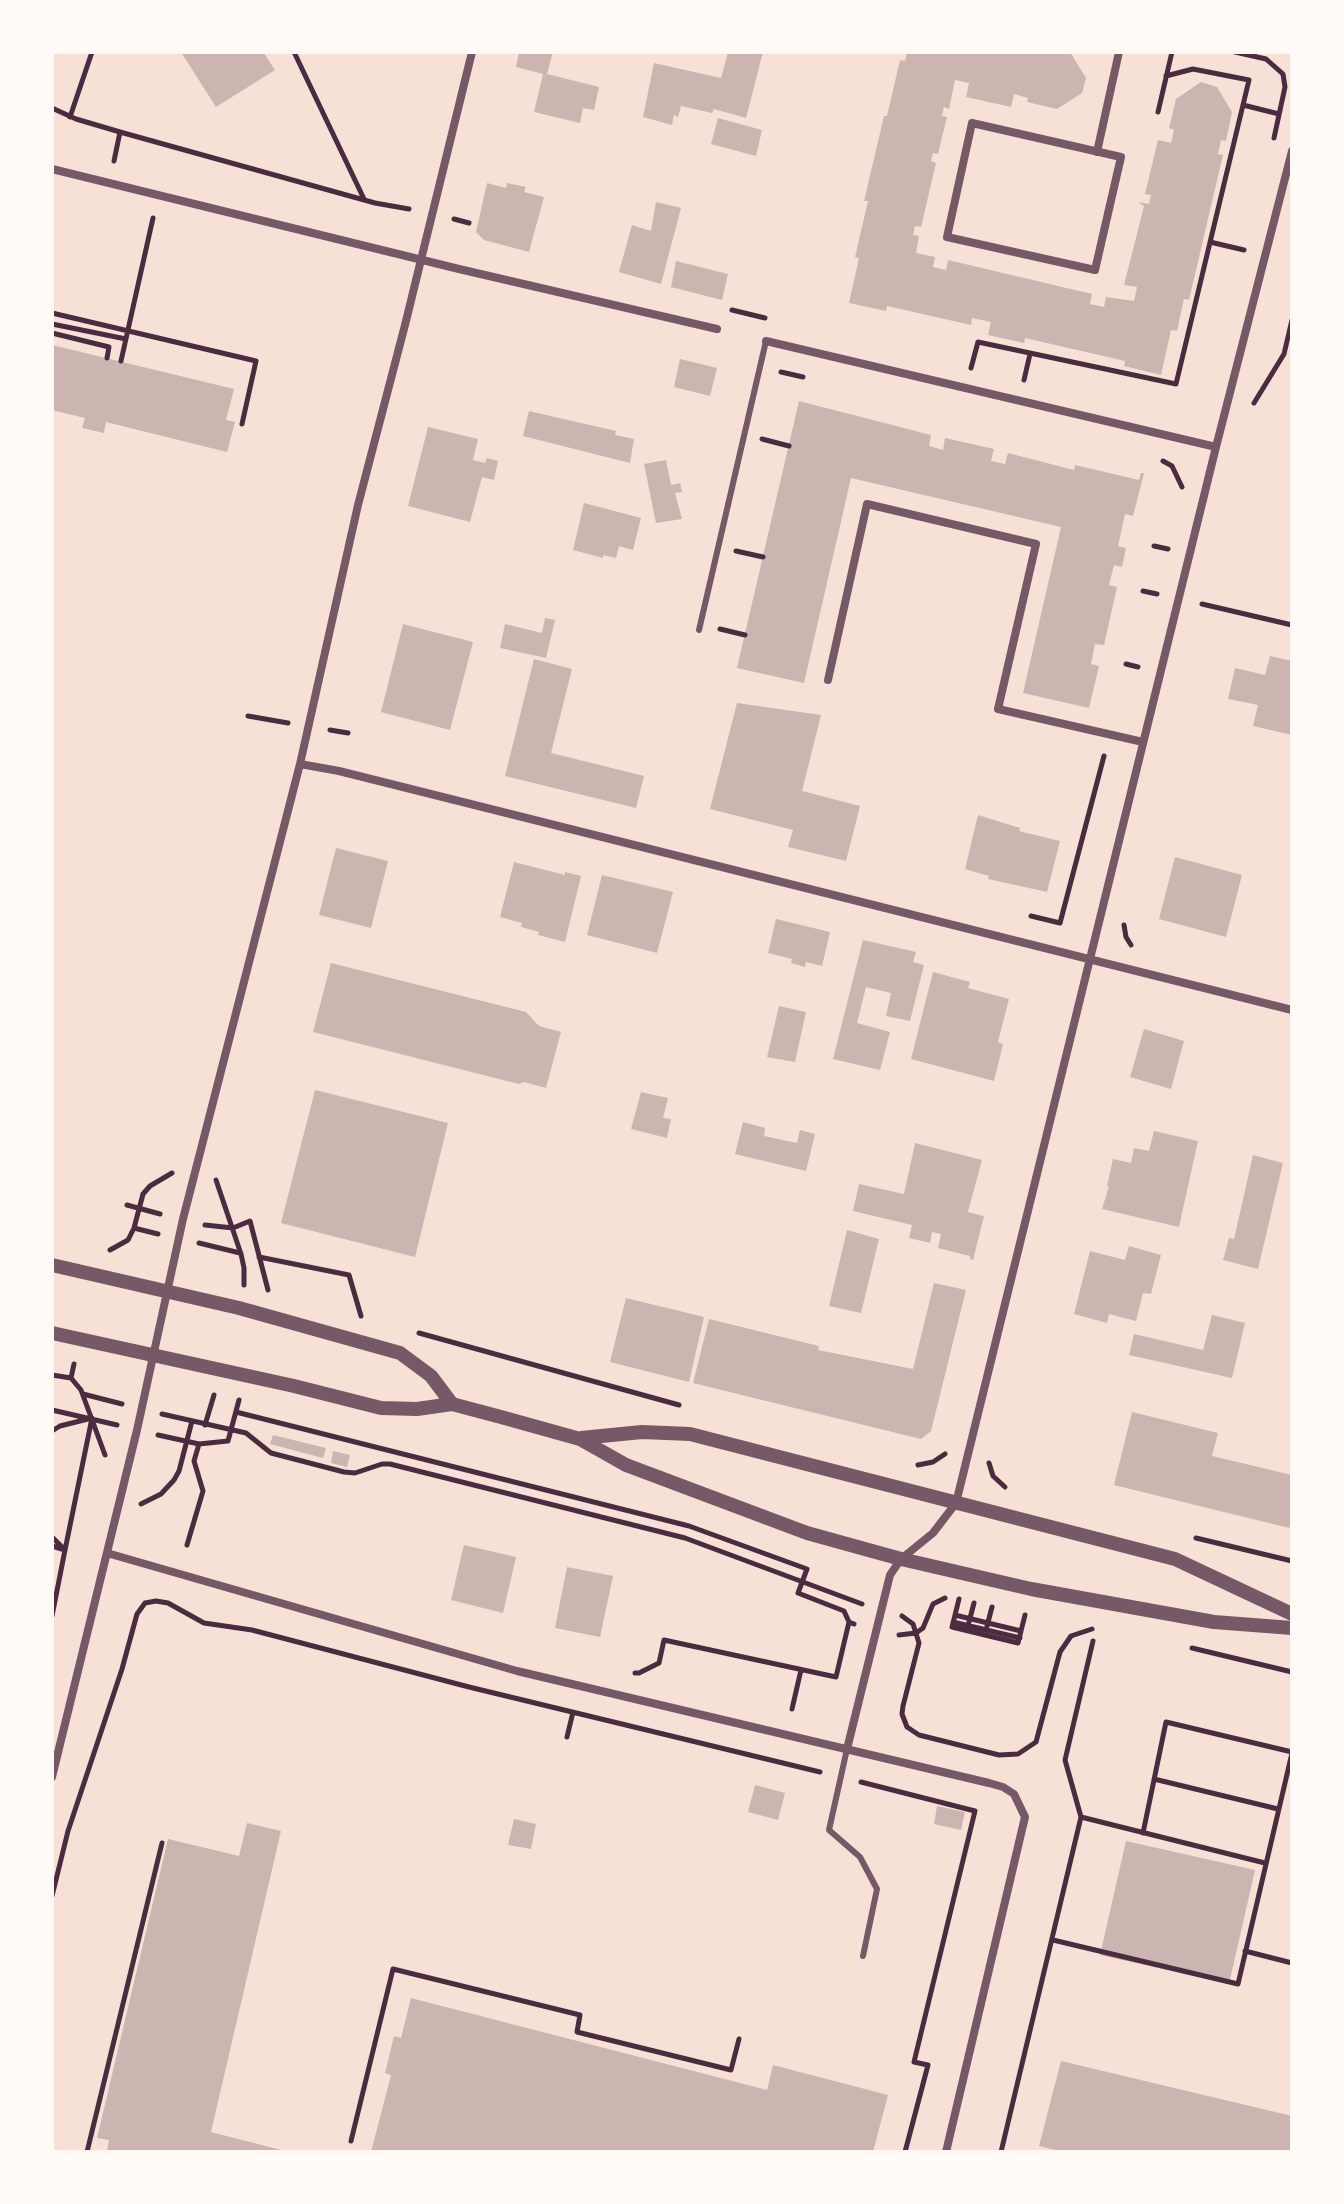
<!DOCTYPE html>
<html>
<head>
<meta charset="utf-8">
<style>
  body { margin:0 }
  #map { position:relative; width:1344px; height:2204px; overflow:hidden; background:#f7e1d7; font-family:Georgia,serif }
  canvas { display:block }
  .frame { position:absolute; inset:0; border:54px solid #fffaf5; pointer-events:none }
</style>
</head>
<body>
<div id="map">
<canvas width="1344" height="2204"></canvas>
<div class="frame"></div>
</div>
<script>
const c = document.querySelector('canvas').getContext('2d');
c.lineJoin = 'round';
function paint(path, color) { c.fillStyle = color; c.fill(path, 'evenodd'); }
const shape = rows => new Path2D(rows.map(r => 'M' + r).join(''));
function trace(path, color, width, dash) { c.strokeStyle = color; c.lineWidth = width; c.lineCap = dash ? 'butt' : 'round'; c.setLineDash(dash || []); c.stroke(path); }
const building = shape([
  [181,52,263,52,275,70,216,107],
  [519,52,553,52,547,74,599,87,594,110,583,108,580,123,534,112,543,74,516,67],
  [728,52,763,52,746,118,714,109,712,113,681,106,678,117,674,115,672,125,643,117,654,63,721,78],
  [907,52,1070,52,1086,78,1082,93,1057,109,1027,102,1028,98,1014,94,1011,107,966,97,969,83,955,80,949,109,944,107,942,116,947,117,938,154,933,153,931,161,936,163,921,227,915,226,913,235,919,236,916,253,935,257,933,267,946,270,948,260,1092,294,1090,304,1104,307,1106,297,1134,301,1137,287,1124,285,1144,206,1138,202,1149,204,1151,195,1145,194,1158,140,1171,143,1174,130,1169,128,1176,99,1201,82,1217,87,1232,112,1226,141,1221,140,1218,154,1223,155,1189,300,1184,299,1177,331,1171,330,1161,375,1124,366,1125,361,1025,338,1024,343,988,335,991,322,972,318,971,325,887,306,886,311,849,303,859,258,855,257,868,201,864,201,884,116,887,116,900,60,905,61],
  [718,118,762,130,756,156,711,144],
  [487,183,506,188,507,183,526,187,524,192,544,197,529,252,484,240,476,232],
  [656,202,681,208,661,284,619,272,632,225,651,231],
  [676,261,728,274,722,300,671,287],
  [52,345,234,389,226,420,235,422,227,452,106,422,104,433,82,428,85,418,52,410],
  [680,359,717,368,710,396,674,387],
  [799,401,931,435,929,446,943,450,945,438,994,449,991,461,1005,464,1008,453,1074,470,1075,465,1139,480,1141,473,1144,473,1133,516,1125,514,1118,546,1126,548,1122,567,1114,565,1109,585,1117,587,1104,645,1095,644,1091,664,1099,666,1089,708,1023,693,1061,527,851,478,804,683,737,668],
  [529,411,616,431,615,435,634,439,630,463,523,436],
  [428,427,478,439,473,460,485,463,487,458,498,461,494,480,482,477,470,522,408,506],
  [666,460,671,485,680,483,682,492,675,493,682,519,656,523,644,464],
  [584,503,641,518,633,550,619,546,616,558,603,555,603,558,573,550],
  [545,618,555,620,546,658,500,648,505,624,542,633],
  [403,624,473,642,450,730,381,712],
  [1270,656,1292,661,1292,735,1253,726,1258,705,1228,699,1235,668,1265,675],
  [534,659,572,669,551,753,644,776,636,808,505,776],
  [737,703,821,715,802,791,860,806,846,861,788,847,793,830,710,809],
  [978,815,1020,828,1019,831,1060,841,1047,892,988,879,989,876,965,869],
  [336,848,388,861,371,928,319,915],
  [1175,857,1242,875,1226,937,1159,919],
  [514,862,565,875,565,872,581,876,565,942,538,935,539,932,521,927,522,923,500,917],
  [602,875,673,892,657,953,587,935],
  [776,919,830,932,822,966,806,962,805,967,791,963,792,959,768,953],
  [863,940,916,952,913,962,924,965,910,1021,886,1016,891,993,866,987,857,1023,890,1032,880,1070,833,1059],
  [331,963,526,1012,539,1026,561,1032,546,1088,524,1082,519,1084,313,1032],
  [933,972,970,982,968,988,1009,999,998,1042,1003,1044,994,1081,911,1059],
  [779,1006,806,1012,795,1062,767,1057],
  [1144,1029,1184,1041,1171,1089,1130,1077],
  [315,1090,448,1123,415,1257,281,1223],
  [641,1092,668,1098,663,1118,671,1119,667,1138,631,1129],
  [743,1122,765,1128,764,1136,797,1143,800,1130,815,1134,806,1171,735,1154],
  [1154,1131,1198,1141,1179,1227,1102,1209,1109,1186,1107,1186,1113,1159,1131,1163,1134,1148,1149,1151],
  [915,1143,982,1160,968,1212,984,1216,973,1260,970,1259,970,1256,938,1248,941,1234,932,1232,930,1243,909,1238,912,1225,853,1211,859,1184,904,1194],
  [1253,1155,1283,1163,1258,1269,1223,1260,1229,1238,1234,1239],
  [847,1230,879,1239,861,1313,829,1306],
  [1129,1246,1161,1255,1151,1294,1143,1293,1136,1321,1109,1314,1107,1323,1074,1314,1090,1251,1125,1260],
  [934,1283,966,1290,931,1431,921,1439,693,1383,709,1319,819,1346,818,1350,913,1369],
  [626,1298,704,1317,689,1382,610,1362],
  [1212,1315,1245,1323,1232,1378,1129,1355,1134,1334,1203,1350],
  [1132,1412,1218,1433,1212,1456,1292,1475,1292,1517,1289,1528,1114,1485],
  [273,1435,326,1448,323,1458,270,1444],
  [333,1451,350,1455,347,1467,331,1463],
  [464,1545,516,1557,503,1613,451,1600],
  [567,1567,613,1576,600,1637,555,1628],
  [755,1785,785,1793,778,1820,748,1812],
  [937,1806,965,1812,961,1830,934,1824],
  [514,1819,536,1824,531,1849,508,1845],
  [247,1823,281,1831,211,2132,289,2152,107,2152,109,2140,97,2138,168,1839,239,1856],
  [1126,1841,1255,1870,1229,1984,1100,1955],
  [411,1998,767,2090,773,2065,888,2095,873,2152,371,2152,391,2075,385,2073,394,2036,401,2038],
  [1061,2061,1292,2116,1292,2152,1064,2152,1039,2146]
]);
const path = shape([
  [294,52,364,199],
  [1235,52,1266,59,1283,74,1285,87,1274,138],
  [1243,105,1279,114],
  [52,108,76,119,120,132,375,203,409,209],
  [1158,112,1172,52],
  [70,117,92,52],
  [114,161,120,132],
  [454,219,469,223],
  [1210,242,1244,250],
  [732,310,765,318],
  [52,313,256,361,242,424],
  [52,324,126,339],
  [52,333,109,347,107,358],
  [121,361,153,218],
  [971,368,978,342,1176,384,1249,80,1193,69,1166,76],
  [781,372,803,377],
  [1024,380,1030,354],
  [1254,403,1284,354,1292,320],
  [762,439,789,446],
  [1163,461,1172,466,1182,487],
  [1154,546,1168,549],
  [736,551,763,557],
  [1143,591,1157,594],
  [1202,604,1292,625],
  [720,629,745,635],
  [1126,664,1138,667],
  [248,716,288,723],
  [330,730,348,733],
  [1031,916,1060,923,1104,756],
  [1124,925,1126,937,1131,945],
  [216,1180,241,1254,244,1268,244,1285],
  [127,1205,160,1214],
  [205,1225,233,1228,250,1221,268,1290],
  [134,1228,158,1234],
  [199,1243,240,1253],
  [110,1250,128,1240,134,1228,143,1194,150,1186,172,1173],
  [259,1257,349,1275,361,1316],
  [419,1333,679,1405],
  [52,1375,71,1378,81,1390,105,1455],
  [71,1378,74,1364],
  [83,1394,122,1404],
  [52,1410,117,1425],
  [236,1412,689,1526,807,1569,798,1593,844,1611,849,1622,854,1624],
  [162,1414,246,1433,271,1453,344,1472,355,1473,382,1464,390,1464,685,1538,862,1604],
  [205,1425,214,1395],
  [52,1431,60,1426,92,1418,65,1550],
  [158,1435,199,1444,228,1441,239,1400],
  [989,1463,993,1476,1005,1487],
  [918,1465,933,1462,945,1454],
  [141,1504,161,1494,174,1480,179,1471,192,1421],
  [52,1537,64,1549],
  [1196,1538,1292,1561],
  [187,1545,203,1491,194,1461,199,1444],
  [52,1546,65,1550,52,1616],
  [959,1599,952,1627,1018,1643,1025,1615],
  [955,1615,1021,1631],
  [902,1616,913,1624,919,1643,903,1706,902,1714,907,1727,919,1735,999,1755,1018,1754,1036,1742,1060,1652,1071,1636,1092,1629],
  [953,1622,1020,1638],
  [969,1622,974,1603],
  [987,1626,992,1607],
  [899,1635,916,1633,923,1628,933,1604,945,1598],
  [1192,1648,1292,1672],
  [635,1673,639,1673,659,1663,664,1640,836,1677,849,1622],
  [792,1709,801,1670],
  [567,1737,573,1712],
  [1154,1779,1278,1809],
  [861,1782,975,1811,914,2062,928,2065,905,2152],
  [1081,1817,1065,1760,1093,1641],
  [1143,1833,1166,1722,1292,1752],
  [52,1896,68,1831,122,1669,137,1614,145,1603,156,1601,168,1603,204,1623,252,1630,469,1687,820,1772],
  [1053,1940,1238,1984,1292,1753],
  [1245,1951,1292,1963],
  [351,2141,393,1969,580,2015,577,2032,731,2070,739,2039],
  [87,2152,162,1843],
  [1001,2152,1081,1817,1265,1863]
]);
const service = shape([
  [699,630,766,341],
  [847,1749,829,1830,860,1857,877,1889,863,1956]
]);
const minor = shape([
  [972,123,1121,157,1095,270,947,237,972,123],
  [1097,152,1119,52],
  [52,169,459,269,717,329],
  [766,341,1216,447],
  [828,680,867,504,1036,544,998,709,1143,742],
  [300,764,339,771,1292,1010],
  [107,1553,517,1671,989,1783,1003,1787,1014,1794,1025,1817,946,2152],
  [847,1749,890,1575,901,1559,933,1533,956,1503,1216,447,1292,151],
  [52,1777,137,1430,183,1219,300,764,358,505,405,325,472,52]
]);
const tertiary = shape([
  [52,1265,239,1308,400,1353,431,1376,452,1404],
  [52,1333,294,1386,381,1408,417,1409,452,1404,501,1417,580,1439,626,1465,807,1533,901,1559,1031,1589,1214,1622,1292,1628],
  [581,1438,642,1432,690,1434,1175,1559,1292,1614]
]);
paint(building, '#ccb4b1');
trace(path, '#4a2c40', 5);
trace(service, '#755966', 6);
trace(minor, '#755966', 8);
trace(tertiary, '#755966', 14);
</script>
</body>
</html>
